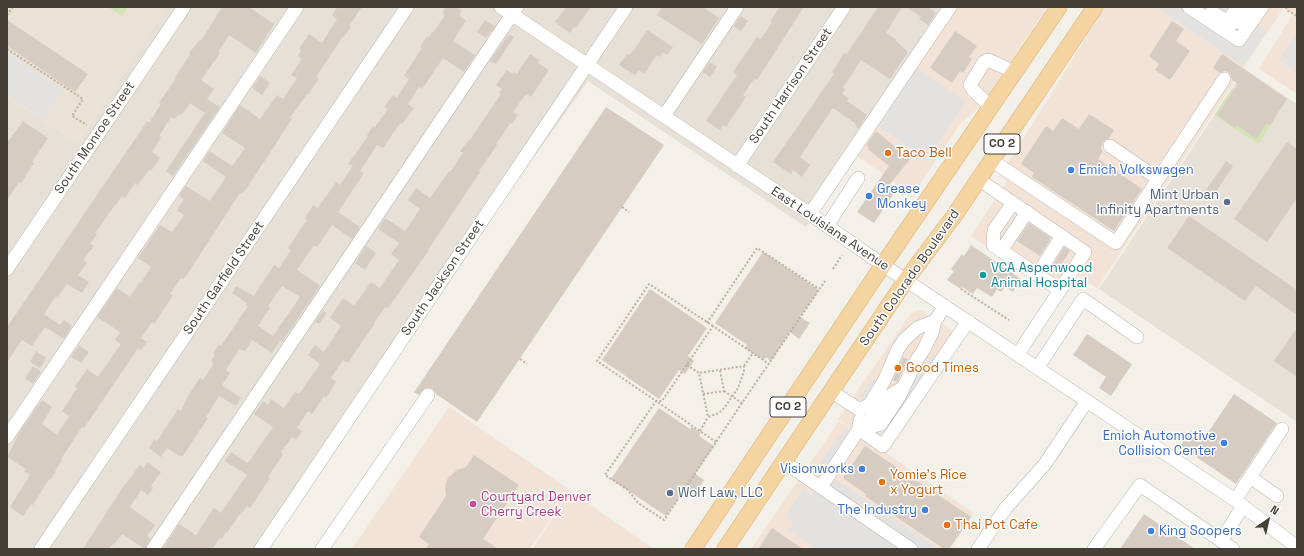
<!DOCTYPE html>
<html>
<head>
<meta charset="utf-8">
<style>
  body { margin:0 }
  #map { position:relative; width:1304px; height:556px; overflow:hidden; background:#f3efe9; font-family:"Space Grotesk",sans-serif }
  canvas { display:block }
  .frame { position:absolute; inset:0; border:8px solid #453f38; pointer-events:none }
  .north { position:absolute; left:1248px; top:500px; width:40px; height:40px; -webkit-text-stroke:3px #fff; paint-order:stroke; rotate:34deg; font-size:11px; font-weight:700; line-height:16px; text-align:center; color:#453f38 }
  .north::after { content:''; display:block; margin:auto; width:14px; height:18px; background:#453f38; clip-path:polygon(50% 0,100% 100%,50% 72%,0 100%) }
</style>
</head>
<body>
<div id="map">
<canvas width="1304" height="556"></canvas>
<div class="frame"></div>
<div class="north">N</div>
</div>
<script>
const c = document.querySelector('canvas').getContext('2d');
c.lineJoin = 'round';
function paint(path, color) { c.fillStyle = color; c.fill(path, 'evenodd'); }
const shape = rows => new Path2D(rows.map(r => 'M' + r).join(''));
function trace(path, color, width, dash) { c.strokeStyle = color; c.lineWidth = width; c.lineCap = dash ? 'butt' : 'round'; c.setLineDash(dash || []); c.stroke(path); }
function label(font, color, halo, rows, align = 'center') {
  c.font = font + ' "Space Grotesk",sans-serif'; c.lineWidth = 3; c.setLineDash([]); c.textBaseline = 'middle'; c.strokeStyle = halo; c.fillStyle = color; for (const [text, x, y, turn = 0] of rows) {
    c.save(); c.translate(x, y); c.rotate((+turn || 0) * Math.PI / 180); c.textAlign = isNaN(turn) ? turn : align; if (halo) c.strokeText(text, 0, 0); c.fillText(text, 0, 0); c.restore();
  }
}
const residential = shape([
  [167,7,954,7,806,227,588,81,256,549,7,549,7,97,78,143],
  [1245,69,1297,104,1297,422,1099,289]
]);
const commercial = shape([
  [954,7,1047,7,981,106,961,123,916,190,901,187,855,154],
  [1105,7,1280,7,1283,9,1097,288,1076,274,1052,291,971,236,1007,181,1000,176],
  [1283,7,1297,7,1297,94,1259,69,1293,14],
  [921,310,964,338,887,453,838,419,911,313],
  [449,407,570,490,530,549,352,549],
  [839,421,974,513,950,549,751,549],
  [571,491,653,549,532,549]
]);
const education = shape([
  [7,7,167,7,78,143,7,97]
]);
const green = shape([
  [108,7,128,7,122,16],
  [1232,88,1276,118,1258,144,1214,115]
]);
const parking = shape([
  [1156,7,1216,7,1219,9,1220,7,1261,7,1252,22,1267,32,1243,66],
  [1297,33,1297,73,1279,60],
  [7,52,63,89,44,119,7,95],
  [916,67,966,101,933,150,929,147,923,156,876,125],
  [933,354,945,362,897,432,885,424],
  [872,379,882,381,870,399,860,397],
  [846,427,858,435,831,476,936,547,934,549,816,549,789,530,794,523,786,517,803,489,812,495,825,477,816,470]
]);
const building = shape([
  [222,7,249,7,274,24,256,53,229,35,218,52,220,53,201,80,214,89,207,99,220,107,173,176,166,171,205,113,190,103,183,113,180,115,179,114,175,119,171,117,159,136,161,137,152,152,160,158,151,171,149,170,138,185,135,183,125,198,122,196,116,205,115,205,95,233,97,234,90,244,94,246,83,260,87,263,78,275,89,282,82,293,67,284,58,297,56,296,44,314,60,325,64,320,72,326,64,339,45,327,32,346,22,340,7,362,7,327,142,129,147,121,149,123,161,104,159,103,176,78,175,78,190,54,189,53,200,40,201,41],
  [337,7,340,9,341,7,362,7,349,26,351,27,344,37,343,36,316,77,319,79,308,95,307,94,290,118,292,119,279,139,246,189,242,194,240,193,186,276,183,279,181,278,170,294,173,295,154,324,152,322,141,338,147,342,141,350,138,348,84,428,82,427,61,459,62,460,55,471,56,471,50,480,49,479,33,505,31,504,23,516,10,507,30,475,24,471,26,469,7,457,21,430,42,400,52,407,42,424,57,435,69,416,62,411,77,388,75,386,87,369,98,377,121,344,115,340,120,332,97,317,117,288,130,297,140,282,141,283,151,267,138,258,160,225,172,232,184,215,177,210,184,199,179,196,186,186,210,201,226,177,203,161,209,151,232,166,245,148,222,133,240,105,260,119,277,95,283,99,297,78,291,75,302,59,298,56,301,50,299,49,309,34,322,43,337,19,332,15],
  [446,7,456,7,462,11,459,16,466,20,453,41,475,55,464,72,443,58,422,89,419,87,408,104,414,108,402,124,400,123,383,148,377,145,360,171,364,173,338,212,360,227,352,239,332,225,317,247,314,245,297,270,320,286,282,342,273,336,300,297,282,286,268,306,270,308,258,326,280,341,272,353,252,340,245,351,239,349,226,370,230,373,222,385,241,398,236,406,219,396,206,417,208,418,182,457,180,455,179,456,167,448,161,457,149,448,154,439,156,441,160,437,178,409,181,411,188,396,200,378,203,380,214,363,211,361,215,355,213,354,219,344,221,346,248,306,246,305,247,303,232,293,236,286,254,296,274,265,279,268,291,250,288,248,307,220,305,218,313,205,318,208,336,182,340,185,353,166,348,164,368,136,367,135,373,126,375,127,388,109,384,107,393,95,397,98,409,79,404,76,422,48,420,47,427,36,429,37,432,32,433,33,445,15,442,13],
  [566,7,591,7,576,28,574,27,570,33,555,22],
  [662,7,703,7,719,18,702,44,657,15],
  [780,7,804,7,757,80,754,79,743,95,746,97,737,110,726,127,723,125,720,130,706,121,737,75,733,72,757,37,761,39,772,22,770,21],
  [878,7,902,7,886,33,896,39,895,40,908,52,890,79,861,60,843,88,845,89,842,94,849,98,847,101,867,115,858,129,855,125,856,124,833,108,800,157,810,165,802,177,793,170,791,174,773,162,834,74,832,72,844,53,847,54],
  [906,7,927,7,936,13,928,25,919,19,921,17],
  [741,16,748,21,741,31,734,26],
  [7,20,88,74,75,92,7,46],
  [485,20,495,26,486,38,477,32],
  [1172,21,1184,29,1176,41,1190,51,1170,80,1155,70,1159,64,1149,56],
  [647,30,673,47,667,55,663,52,660,57,657,55,644,74,639,70,635,75,619,65,627,54,629,55,634,50],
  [955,31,977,46,969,57,972,59,963,73,960,71,952,83,930,68],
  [509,34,514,37,496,64,490,61],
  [530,54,540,60,538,63,549,70,531,97,527,94,526,96,525,95,513,112,518,115,512,124,510,123,507,128,496,144,497,145,479,171,480,172,428,250,429,250,388,308,385,307,374,323,375,323,348,363,343,360,331,378,336,382,326,398,324,396,312,414,308,411,297,428,302,431,296,440,292,437,281,452,283,454,268,477,270,478,250,508,247,506,243,512,242,511,227,533,226,532,222,539,220,538,212,549,163,549,179,524,196,535,214,508,221,513,247,475,225,461,231,452,248,463,273,427,254,414,263,401,268,405,271,399,284,408,295,392,299,394,320,364,308,355,315,345,324,352,341,326,330,318,343,298,354,306,371,282,380,288,399,260,391,254,399,243,378,229,385,218,405,231,420,209,408,200,416,188,430,198,449,171,450,172,463,153,460,151,469,140,470,140,501,94,499,93,502,89,496,85,507,70,512,74,514,72,517,74],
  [1222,54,1287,99,1270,125,1267,123,1256,139,1237,125,1235,128,1217,115,1238,84,1232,80,1231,76,1228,72,1224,71,1220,73,1213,68],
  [710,62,717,67,710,77,703,72],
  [260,76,270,83,262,95,252,88],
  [606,107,664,145,477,422,436,394,432,388,425,388,419,395,414,392,419,385],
  [1089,114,1114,130,1109,138,1103,142,1101,149,1103,151,1098,159,1142,189,1114,231,1032,177,1034,173,1021,164,1046,126,1053,131,1062,118,1079,129],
  [23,121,48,138,32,162,34,163,21,183,19,182,7,200,7,143],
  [876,131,910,159,890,184,897,189,874,223,857,212,889,166,869,150,867,144],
  [1287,142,1297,149,1297,198,1267,242,1234,219],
  [1226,161,1233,166,1212,198,1204,193],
  [1189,216,1297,290,1297,315,1256,286,1245,301,1167,248],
  [1029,223,1051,238,1040,256,1017,241],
  [971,245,1021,279,1013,292,1005,287,1001,292,997,289,992,297,977,288,973,294,962,287,961,289,947,280,954,271,951,269,962,254,964,256],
  [366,246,376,253,365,270,355,263],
  [1064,247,1070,251,1058,269,1053,265],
  [763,252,819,290,800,317,810,323,799,339,790,332,771,361,766,357,764,360,745,348,747,345,715,323],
  [650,289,707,328,688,356,694,361,685,374,679,370,659,399,602,360],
  [323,311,327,313,319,324,315,322],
  [1297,328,1297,377,1274,361],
  [1087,334,1132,364,1111,396,1099,388,1106,377,1073,355],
  [79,345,89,352,81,363,71,357],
  [36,351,46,358,40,368,30,362],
  [903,357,908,359,897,382,893,380],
  [33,366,41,372,33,384,25,379],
  [1234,394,1277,423,1236,484,1180,446,1190,431,1203,440],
  [659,408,690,429,692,427,701,433,699,436,714,446,695,474,704,480,695,494,686,488,666,516,611,479],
  [865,446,971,517,949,549,944,549,865,496,866,494,843,478],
  [474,455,519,485,483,539,499,549,426,549,429,544,419,537,446,496,445,486,448,478,457,470,466,467],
  [147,462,161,472,151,486,153,488,148,495,141,490,130,507,155,525,147,536,150,539,145,549,122,534,115,544,114,543,109,549,83,549,124,485,125,485,140,465,144,468],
  [1144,514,1195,549,1120,549],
  [772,528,803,549,758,549]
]);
const path = shape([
  [1286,7,1288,11,1297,16],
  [7,15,13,7],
  [7,49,83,99,72,116,87,125],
  [622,207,629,212],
  [833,269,842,255],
  [961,289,1009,320],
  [707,323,757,248,819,289],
  [713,326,649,284,597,361,656,401,662,401,713,326,769,364],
  [520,359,527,364],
  [687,365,699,373,708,417,719,413,725,407,738,388,744,371,744,366,699,373],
  [744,366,753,353],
  [724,391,742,403],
  [703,394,724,391,720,370],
  [700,431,708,417],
  [716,442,656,401,605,475,628,490,638,503,664,520,742,403,825,281]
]);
const minor = shape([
  [501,7,810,214,883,265,1235,500,1297,547],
  [1189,7,1239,40,1262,7],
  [1212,12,1230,23,1240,22,1248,9,1248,7],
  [1230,23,1232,15,1238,7],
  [991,107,973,90,970,85,984,62,988,60,1015,72],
  [664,116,737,7],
  [1110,146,1158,179],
  [991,160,1116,243,1224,79],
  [737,166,844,7],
  [978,179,1085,252,1018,354],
  [1013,203,994,230,993,245,1060,290],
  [810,214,950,7],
  [827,226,858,178],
  [1001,251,1027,212],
  [7,269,184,7],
  [1037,275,1062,236],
  [1038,367,1083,299,1137,337],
  [832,392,860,410],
  [860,410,870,404,884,381,898,349,904,340,917,328,935,321],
  [860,423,867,423,874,426,881,424,899,397,916,361,924,349,932,333,935,321,945,306],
  [867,423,885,399,902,388],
  [859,429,883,446,968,321],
  [7,437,297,7],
  [784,462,911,549],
  [1250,477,1277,496],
  [821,487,859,429,860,420],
  [1235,500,1282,429],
  [1221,541,1243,506],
  [41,549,407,7],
  [153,549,517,7],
  [261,549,626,7],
  [322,549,428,395],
  [978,549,1005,509,1045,464,1087,401],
  [1094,549,1140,485,1233,549]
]);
const major = shape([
  [693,549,883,265,1059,7],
  [725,549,906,280,954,216,1095,7]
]);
const markers = [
  [888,153,4,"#e8710a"],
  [1071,170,4,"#3f7fe0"],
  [869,196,4,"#3f7fe0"],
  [1227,202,4,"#5c6f8a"],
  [983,275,4,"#0f9aa8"],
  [898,368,4,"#e8710a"],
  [1224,443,4,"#3f7fe0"],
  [862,469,4,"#3f7fe0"],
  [882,482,4,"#e8710a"],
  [670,493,4,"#5c6f8a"],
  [473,504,4,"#d1479c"],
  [925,510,4,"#3f7fe0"],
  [947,525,4,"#e8710a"],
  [1151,531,4,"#3f7fe0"]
];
const shields = [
  [1002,144,36],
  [788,407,36]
];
const shieldNames = [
  ["CO 2",1002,144],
  ["CO 2",788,407]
];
const streetNames = [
  ["South Harrison Street",791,86,-56],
  ["South Monroe Street",95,138,-56],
  ["East Louisiana Avenue",830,229,34],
  ["South Garfield Street",224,278,-56],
  ["South Jackson Street",443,278,-56],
  ["South Colorado Boulevard",910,278,-55]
];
const foodNames = [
  ["Taco Bell",896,153],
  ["Good Times",906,368],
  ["Yomie's Rice",890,475],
  ["x Yogurt",890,490],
  ["Thai Pot Cafe",955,525]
];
const shopNames = [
  ["Emich Volkswagen",1079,170],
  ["Grease",877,189],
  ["Monkey",877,204],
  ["Emich Automotive",1216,436,"right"],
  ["Collision Center",1216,451,"right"],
  ["Visionworks",854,469,"right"],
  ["The Industry",917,510,"right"],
  ["King Soopers",1159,531]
];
const serviceNames = [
  ["Mint Urban",1219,195],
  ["Infinity Apartments",1219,210],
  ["Wolf Law, LLC",678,493,"left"]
];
const cultureNames = [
  ["VCA Aspenwood",991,268],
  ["Animal Hospital",991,283]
];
const hotelNames = [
  ["Courtyard Denver",481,497],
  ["Cherry Creek",481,512]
];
paint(residential, '#e6e0d7');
paint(commercial, '#f2e3d6');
paint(education, '#eae2d4');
paint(green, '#d3e3b5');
paint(parking, '#e4e2e0');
paint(building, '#d6ccc2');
trace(minor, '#bdb5ac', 14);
trace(major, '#d8af71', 17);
trace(path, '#beaf9f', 2, [2, 2]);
trace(minor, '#fff', 13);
trace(major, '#f4d4a0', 16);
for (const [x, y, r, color] of markers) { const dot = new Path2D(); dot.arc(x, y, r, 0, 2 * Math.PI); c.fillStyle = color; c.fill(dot); trace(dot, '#fff', 1.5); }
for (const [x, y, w] of shields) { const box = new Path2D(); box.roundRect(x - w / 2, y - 10, w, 20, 3); c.fillStyle = '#fff'; c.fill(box); trace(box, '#453f38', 1); }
label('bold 12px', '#453f38', null, shieldNames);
label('13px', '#453f38', '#fff', streetNames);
label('13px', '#c56008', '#fff', foodNames, 'left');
label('13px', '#366cbe', '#fff', shopNames, 'left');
label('13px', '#4e5e75', '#fff', serviceNames, 'right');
label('13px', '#0d838f', '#fff', cultureNames, 'left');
label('13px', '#b23c85', '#fff', hotelNames, 'left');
</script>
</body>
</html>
